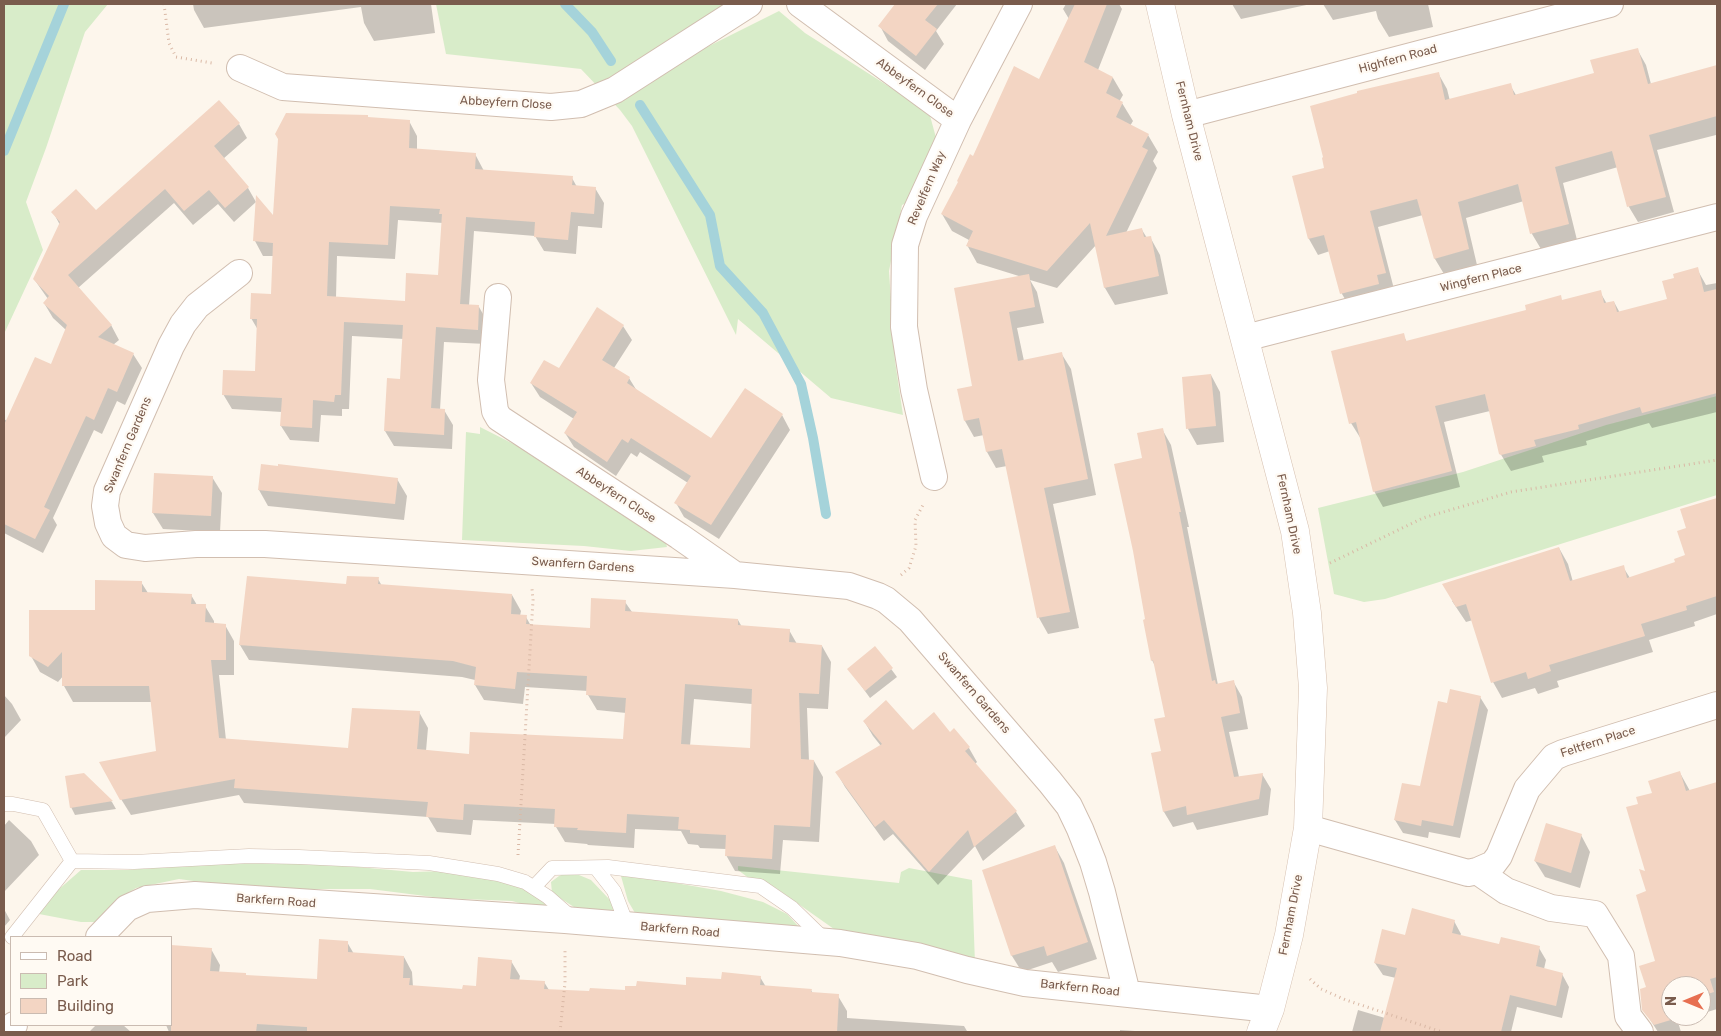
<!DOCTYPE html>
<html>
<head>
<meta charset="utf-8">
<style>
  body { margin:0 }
  #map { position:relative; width:1721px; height:1036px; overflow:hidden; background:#fdf6ec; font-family:Rubik,sans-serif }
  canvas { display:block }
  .frame { position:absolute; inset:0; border:5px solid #7a5c4d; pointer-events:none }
  .legend { position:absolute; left:10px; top:936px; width:162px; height:90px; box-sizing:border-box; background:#fffaf3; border:1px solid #cabbb1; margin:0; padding:6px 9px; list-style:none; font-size:15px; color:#7a5c4d }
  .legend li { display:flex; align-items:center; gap:10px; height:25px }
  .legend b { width:25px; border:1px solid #cabbb1 }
  .north { position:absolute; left:1661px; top:976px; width:50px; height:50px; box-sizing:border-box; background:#fffaf3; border:1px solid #cabbb1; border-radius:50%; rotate:270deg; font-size:14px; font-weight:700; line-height:20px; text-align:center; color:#7a5c4d }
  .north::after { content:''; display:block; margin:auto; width:18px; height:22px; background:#e76f51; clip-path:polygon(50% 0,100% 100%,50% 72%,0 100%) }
</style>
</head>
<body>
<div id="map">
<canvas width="1721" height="1036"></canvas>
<div class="frame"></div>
<ul class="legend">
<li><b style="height:6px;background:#fff"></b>Road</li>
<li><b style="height:14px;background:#d8ecc9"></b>Park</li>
<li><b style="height:14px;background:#f3d5c3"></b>Building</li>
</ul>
<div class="north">N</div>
</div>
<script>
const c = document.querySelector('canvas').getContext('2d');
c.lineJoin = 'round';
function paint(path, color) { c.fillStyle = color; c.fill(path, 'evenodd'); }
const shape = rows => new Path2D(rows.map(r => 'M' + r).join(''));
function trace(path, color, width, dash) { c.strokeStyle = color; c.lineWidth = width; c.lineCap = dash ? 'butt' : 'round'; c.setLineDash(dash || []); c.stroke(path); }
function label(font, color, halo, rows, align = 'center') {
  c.font = font + ' Rubik,sans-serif'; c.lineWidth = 4.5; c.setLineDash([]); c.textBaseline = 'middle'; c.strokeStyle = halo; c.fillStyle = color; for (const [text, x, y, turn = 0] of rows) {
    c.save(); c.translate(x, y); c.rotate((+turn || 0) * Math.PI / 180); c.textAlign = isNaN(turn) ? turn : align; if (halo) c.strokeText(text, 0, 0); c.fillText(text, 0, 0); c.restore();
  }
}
const green = shape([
  [4,4,108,4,85,32,46,148,26,202,43,250,4,334],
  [436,4,730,4,679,61,779,11,805,33,929,112,938,145,909,202,902,205,889,271,895,361,903,415,831,398,738,319,736,335,632,126,620,110,581,69,446,54],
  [1717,396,1717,495,1385,599,1364,602,1334,594,1318,508,1463,472,1606,425],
  [480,427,559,467,664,536,667,547,631,551,584,546,462,540,466,432,480,434],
  [251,860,347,866,413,872,445,871,485,877,528,889,556,913,512,901,441,898,370,889,253,889,179,879,136,888,116,900,98,922,81,922,39,914,50,897,81,870,127,870],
  [738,866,899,883,901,872,909,868,972,880,975,964,841,934,773,886,750,879,738,870],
  [566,873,579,875,591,880,610,900,615,907,613,913,574,907,552,893,551,882,559,876],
  [621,876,653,879,721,891,763,902,787,914,799,927,635,913,628,901]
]);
const shadow = shape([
  [193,4,431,4,435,33,374,41,364,23,361,7,204,28,194,10],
  [896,4,957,4,936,31,944,44,925,70,888,41,880,26],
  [1066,4,1119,4,1122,9,1098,70,1113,78,1123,95,1119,102,1122,103,1133,121,1130,126,1148,135,1158,152,1153,161,1157,168,1126,233,1142,230,1147,238,1150,237,1160,255,1168,294,1115,305,1105,288,1096,245,1057,288,1030,280,1037,292,1044,323,1017,328,1024,361,1061,353,1071,369,1096,495,1053,504,1079,628,1048,634,1039,618,1007,466,996,468,987,452,984,435,974,437,965,421,959,390,973,387,1022,277,977,263,967,245,969,240,952,231,942,214,973,158,1040,80,1069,19,1063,9],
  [1232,4,1311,4,1241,19],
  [1323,4,1428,4,1433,27,1389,37,1378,19,1376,11,1333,20],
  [1637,49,1646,65,1651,84,1717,67,1717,139,1716,135,1657,150,1674,212,1638,222,1629,207,1618,167,1563,183,1577,240,1541,249,1532,234,1524,201,1466,218,1477,265,1444,274,1435,259,1423,215,1378,227,1394,289,1351,309,1342,294,1330,251,1318,255,1309,239,1293,177,1326,169,1438,73,1447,89,1450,101,1510,85,1516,95,1595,74],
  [368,119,409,121,417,136,417,150,475,154,484,171,572,178,577,187,595,188,604,203,602,228,578,226,576,254,544,251,535,236,474,231,469,306,479,307,487,321,486,344,444,342,440,410,444,410,453,425,452,449,394,446,385,431,401,380,404,339,352,336,349,409,342,409,342,416,321,415,319,442,290,440,281,426,282,412,232,409,223,394,256,373,258,330,251,318,272,295,274,256,263,256,255,241],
  [398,220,443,223,439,277,406,303,336,298,337,256,395,259],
  [239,124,247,138,223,159,248,188,256,202,234,222,218,204,193,225,174,203,78,288,111,325,119,340,113,345,133,354,142,368,125,405,117,401,102,434,94,430,53,518,57,525,43,553,4,533,4,419,7,421,51,366,66,330,53,318,44,303,48,299,34,279,60,225,53,212,96,212],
  [1697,269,1706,285,1717,283,1717,412,1652,428,1649,423,1586,441,1587,445,1542,456,1544,462,1511,471,1500,453,1490,411,1444,422,1460,487,1383,507,1374,491,1361,439,1351,423,1403,335,1407,342,1600,292,1607,304,1614,302,1620,313,1669,300,1676,279],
  [623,326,632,340,614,368,629,378,637,391,712,440,782,415,790,430,719,539,684,517,676,503,688,483,640,452,637,457,631,453,616,476,574,447,565,433,574,419,540,397,531,383,559,370],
  [1211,375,1220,392,1224,442,1197,445,1188,429],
  [1162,429,1171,445,1189,527,1187,527,1218,685,1233,681,1242,697,1248,729,1229,732,1239,777,1262,774,1271,789,1268,815,1197,830,1193,822,1173,827,1164,812,1163,752,1167,718,1156,668,1152,660,1147,620,1143,459],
  [262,466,397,479,407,496,404,520,268,506,259,490],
  [212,477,222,493,220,532,163,529,153,513],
  [1717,499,1717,614,1694,622,1695,626,1649,640,1653,652,1557,681,1559,687,1538,694,1535,688,1502,698,1493,682,1473,620,1466,622,1452,601,1559,548,1568,564,1573,582,1623,567,1630,578,1677,563,1686,556,1688,529,1682,510],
  [378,579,382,586,512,595,521,611,520,616,526,617,531,626,591,629,625,602,632,612,738,620,742,627,789,630,797,644,822,646,831,662,828,709,807,708,809,761,814,761,823,777,819,842,783,840,780,874,735,871,726,855,726,849,700,848,698,845,688,844,681,831,635,829,634,848,588,845,587,844,565,842,556,827,556,824,473,820,471,835,437,832,428,817,244,803,239,795,131,815,121,799,157,752,152,702,73,702,64,686,64,675,58,682,40,672,31,656,141,582,148,593,191,595,197,605,205,606,214,621,214,624,225,625,234,641,234,675,219,675,226,740,349,749,419,712,428,728,426,751,470,755,624,740,626,713,597,710,588,695,588,691,525,687,523,704,484,700,475,685,475,680,462,677,249,660,240,645,347,585],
  [694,699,752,704,751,750,690,746],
  [875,647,897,677,870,698,849,669],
  [4,695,12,704,21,720,4,738],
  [1480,697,1488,710,1460,838,1429,832,1428,838,1403,833,1395,820,1421,788,1448,704],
  [864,721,912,732,950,734,969,748,977,762,975,764,1016,812,1025,826,983,861,975,846,938,885,893,834,884,841,845,787,837,773,881,746,873,736],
  [1680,773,1690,791,1717,783,1717,1009,1701,1014,1701,986,1671,986,1671,1016,1696,1016,1678,1022,1681,1032,1658,1032,1644,1010,1648,988,1656,962,1648,892,1647,873,1640,804],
  [84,774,112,802,116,809,75,815,71,807],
  [9,820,31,841,39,855,4,892,4,826],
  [1581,835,1590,852,1580,888,1545,877,1535,861],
  [1055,847,1064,863,1097,959,1058,972,1052,962,1022,972,1012,956,983,871],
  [4,909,10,920,4,927],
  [1454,921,1461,934,1460,936,1500,946,1539,948,1546,960,1544,969,1562,974,1569,987,1562,1018,1517,1007,1511,1032,1352,1032,1358,1010,1385,1018,1396,978,1383,975,1375,963,1406,937],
  [347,942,354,954,404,957,412,972,413,987,463,990,477,987,511,961,520,976,519,981,544,982,549,990,590,993,626,992,687,987,760,977,766,987,811,990,813,994,838,996,847,1011,847,1018,964,1026,967,1031,980,1032,169,1032,166,1025,171,1025,211,949,220,965,219,973,247,976,318,980],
  [96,1025,123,1025,131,1032,89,1032],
  [1120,1030,1150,1032,1120,1032]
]);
const stream = shape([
  [565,4,592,32,611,61],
  [640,105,710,215,720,266,763,313,801,384,813,438,826,514],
  [4,151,64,4]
]);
const building = shape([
  [895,4,938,4,925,20,937,29,916,56,878,26],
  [1075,4,1107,4,1084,62,1113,77,1106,93,1123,102,1116,117,1149,134,1142,147,1148,150,1106,236,1142,228,1144,237,1151,236,1159,276,1104,288,1090,223,1047,271,966,246,973,231,941,214,958,182,957,181,970,154,973,156,1014,66,1039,79],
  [1638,48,1648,84,1717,65,1717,116,1649,135,1666,197,1627,207,1612,151,1555,167,1569,224,1530,234,1518,184,1458,202,1469,249,1434,259,1417,199,1370,211,1386,273,1377,275,1379,284,1340,294,1324,235,1308,239,1292,176,1324,168,1322,158,1323,157,1310,106,1357,93,1357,91,1439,72,1445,100,1511,83,1514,95,1594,73,1590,60],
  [219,100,240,123,214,146,249,187,225,208,209,190,184,211,165,189,68,275,112,325,98,337,134,353,117,392,108,388,94,420,86,416,44,507,50,510,35,539,4,524,4,425,35,357,51,364,67,325,43,303,49,296,33,279,60,222,51,212,76,189,96,210],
  [286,113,368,115,368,117,410,120,409,148,476,153,475,169,573,176,572,185,596,187,594,214,571,212,568,240,534,237,535,222,466,217,460,304,479,305,478,330,436,327,431,408,445,409,444,435,384,431,387,378,400,379,403,325,344,322,341,395,335,395,334,402,313,400,312,428,280,426,282,398,222,395,223,370,255,371,257,319,250,319,251,293,271,294,273,243,253,241,256,195,273,215,278,139,275,134],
  [390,206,440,209,439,214,442,214,438,275,406,273,405,301,327,296,329,242,388,245],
  [1698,267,1704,292,1717,289,1717,393,1642,413,1640,407,1578,425,1579,429,1534,440,1536,446,1501,455,1499,454,1485,394,1435,406,1452,471,1373,492,1356,422,1349,424,1331,351,1404,333,1406,341,1526,310,1525,305,1561,295,1562,300,1601,290,1604,303,1614,301,1617,312,1667,299,1662,281,1674,278,1673,274],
  [1029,274,1035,307,1009,312,1018,361,1062,352,1088,479,1044,488,1070,612,1037,618,1002,449,986,452,979,418,964,421,957,389,972,386,954,288],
  [597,307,624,325,602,360,630,377,627,383,711,438,745,388,783,414,711,525,674,503,691,476,631,438,628,443,622,439,607,462,564,433,577,412,530,383,544,360,559,368],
  [1211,374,1216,426,1186,429,1182,377],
  [1163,428,1181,512,1179,512,1212,681,1215,680,1216,684,1234,680,1240,713,1221,717,1234,777,1263,773,1259,799,1187,815,1186,806,1163,812,1151,753,1161,751,1154,719,1165,717,1153,660,1151,661,1143,620,1145,619,1133,551,1114,464,1142,458,1137,433],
  [261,464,278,466,278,464,398,478,395,504,258,490],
  [154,473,213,476,211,516,152,513],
  [1717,498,1717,596,1686,606,1687,610,1641,624,1645,636,1549,665,1551,671,1528,679,1526,672,1491,683,1466,604,1456,607,1442,584,1559,547,1570,581,1624,565,1627,578,1675,562,1674,559,1685,555,1677,531,1686,528,1680,509],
  [247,576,346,584,347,576,379,577,378,584,512,594,511,614,527,615,526,624,590,628,591,598,626,600,625,611,738,619,738,625,790,629,789,642,822,645,819,694,799,693,801,759,814,760,810,827,774,825,772,859,725,856,726,835,690,833,690,830,678,829,679,817,627,814,626,833,577,830,578,828,554,827,555,809,464,804,463,820,426,817,428,802,234,788,235,779,120,800,99,762,156,751,149,686,62,686,62,652,48,667,29,656,29,610,95,610,95,580,142,581,142,592,192,594,191,604,206,604,205,622,226,624,226,660,211,660,219,738,348,748,352,708,420,711,417,749,469,754,470,732,623,739,626,698,586,695,587,676,517,672,515,689,474,685,476,667,453,661,239,645],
  [685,684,752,689,750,748,681,744],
  [875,646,893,668,865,691,847,669],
  [1450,689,1481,696,1453,826,1422,820,1421,826,1394,820,1402,783,1420,786,1438,701,1447,703],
  [886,700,913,730,934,712,950,732,954,728,970,747,965,751,1017,811,974,847,968,830,929,872,884,820,875,827,835,772,882,744,863,721],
  [1680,771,1686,791,1717,782,1717,977,1710,979,1714,992,1701,996,1701,986,1671,986,1670,1006,1671,1016,1673,1016,1674,1019,1654,1025,1642,1010,1640,989,1646,987,1639,966,1655,961,1636,895,1646,891,1639,869,1645,871,1626,807,1638,804,1636,797,1652,793,1648,781],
  [84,773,113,801,70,808,65,776],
  [1546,823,1582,834,1571,873,1534,861],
  [1055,845,1088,942,1047,956,1044,946,1011,956,982,870],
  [1412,908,1455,920,1452,933,1499,944,1501,937,1540,946,1536,966,1563,973,1556,1006,1510,995,1501,1032,1380,1032,1397,968,1374,963,1382,929,1405,935],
  [319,939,348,941,348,952,404,956,403,978,410,978,409,985,462,989,463,985,476,986,478,957,512,960,510,979,545,981,544,989,589,991,590,988,625,990,625,986,636,986,637,981,686,985,686,977,721,979,722,972,761,976,760,985,812,989,811,992,839,994,837,1032,307,1032,307,1027,257,1024,256,1032,171,1032,171,945,212,948,210,971,246,973,246,975,317,979]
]);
const path = shape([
  [164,4,169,43,176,57,212,63],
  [1330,563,1423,518,1511,492,1717,460],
  [901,575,909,568,916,546,915,520,924,503],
  [518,855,533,600,532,589],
  [1310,979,1321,989,1346,1000,1442,1032],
  [560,1032,565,983,565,948]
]);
const lane = shape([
  [4,804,13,804,43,810,72,861,134,862,249,856,299,857,429,863,498,874,525,882,548,897,572,918],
  [596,868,614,891,627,925],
  [534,887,552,868,608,867,760,886,792,908,825,940],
  [12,937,72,861]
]);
const street = shape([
  [800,4,958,120],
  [240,68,283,87,551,107,581,104,615,90,749,4],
  [1186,115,1610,4],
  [239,273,197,306,183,324,171,346,107,491,105,506,108,523,114,536,126,545,145,548,196,544,265,544,735,575,849,586,878,596,886,600,910,620,1050,782,1069,806,1080,829,1093,862,1102,892,1127,993],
  [498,297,491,380,495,411,499,418,679,536,735,575],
  [1245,338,1717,217],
  [934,477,914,390,904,327,905,245,914,216,958,120,1019,4],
  [1308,828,1468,873,1477,871,1493,864,1499,856,1527,789,1554,757,1563,753,1717,705],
  [1477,871,1506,891,1551,908,1595,914,1621,956,1628,1016,1640,1032],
  [99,937,127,908,147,899,195,895,565,920,840,943,917,956,967,970,1025,983,1270,1009],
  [7,1032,14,1025]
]);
const secondary = shape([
  [1160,4,1186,115,1295,531,1307,613,1313,688,1308,828,1289,935,1270,1009,1261,1032]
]);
const streetNames = [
  ["Highfern Road",1398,59,-15],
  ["Abbeyfern Close",915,88,36],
  ["Abbeyfern Close",506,103,3],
  ["Fernham Drive",1189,121,76],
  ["Revelfern Way",927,188,-67],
  ["Wingfern Place",1481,278,-14],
  ["Swanfern Gardens",128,445,-67],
  ["Abbeyfern Close",616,495,33],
  ["Fernham Drive",1289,514,78],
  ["Swanfern Gardens",583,565,4],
  ["Swanfern Gardens",974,693,49],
  ["Feltfern Place",1598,742,-18],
  ["Barkfern Road",276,901,4],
  ["Fernham Drive",1291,915,-79],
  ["Barkfern Road",680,930,5],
  ["Barkfern Road",1080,988,6]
];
paint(green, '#d8ecc9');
paint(shadow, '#0003');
trace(stream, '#a5d3da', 10);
paint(building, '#f3d5c3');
trace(lane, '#d1beb0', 15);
trace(street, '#d1beb0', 28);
trace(secondary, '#d6c0b0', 29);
trace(path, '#d9b8a5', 3, [1, 4]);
trace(lane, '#fff', 14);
trace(street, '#fff', 26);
trace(secondary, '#fff', 28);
label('12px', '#7a5c4d', '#fffaf3', streetNames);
</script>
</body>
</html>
